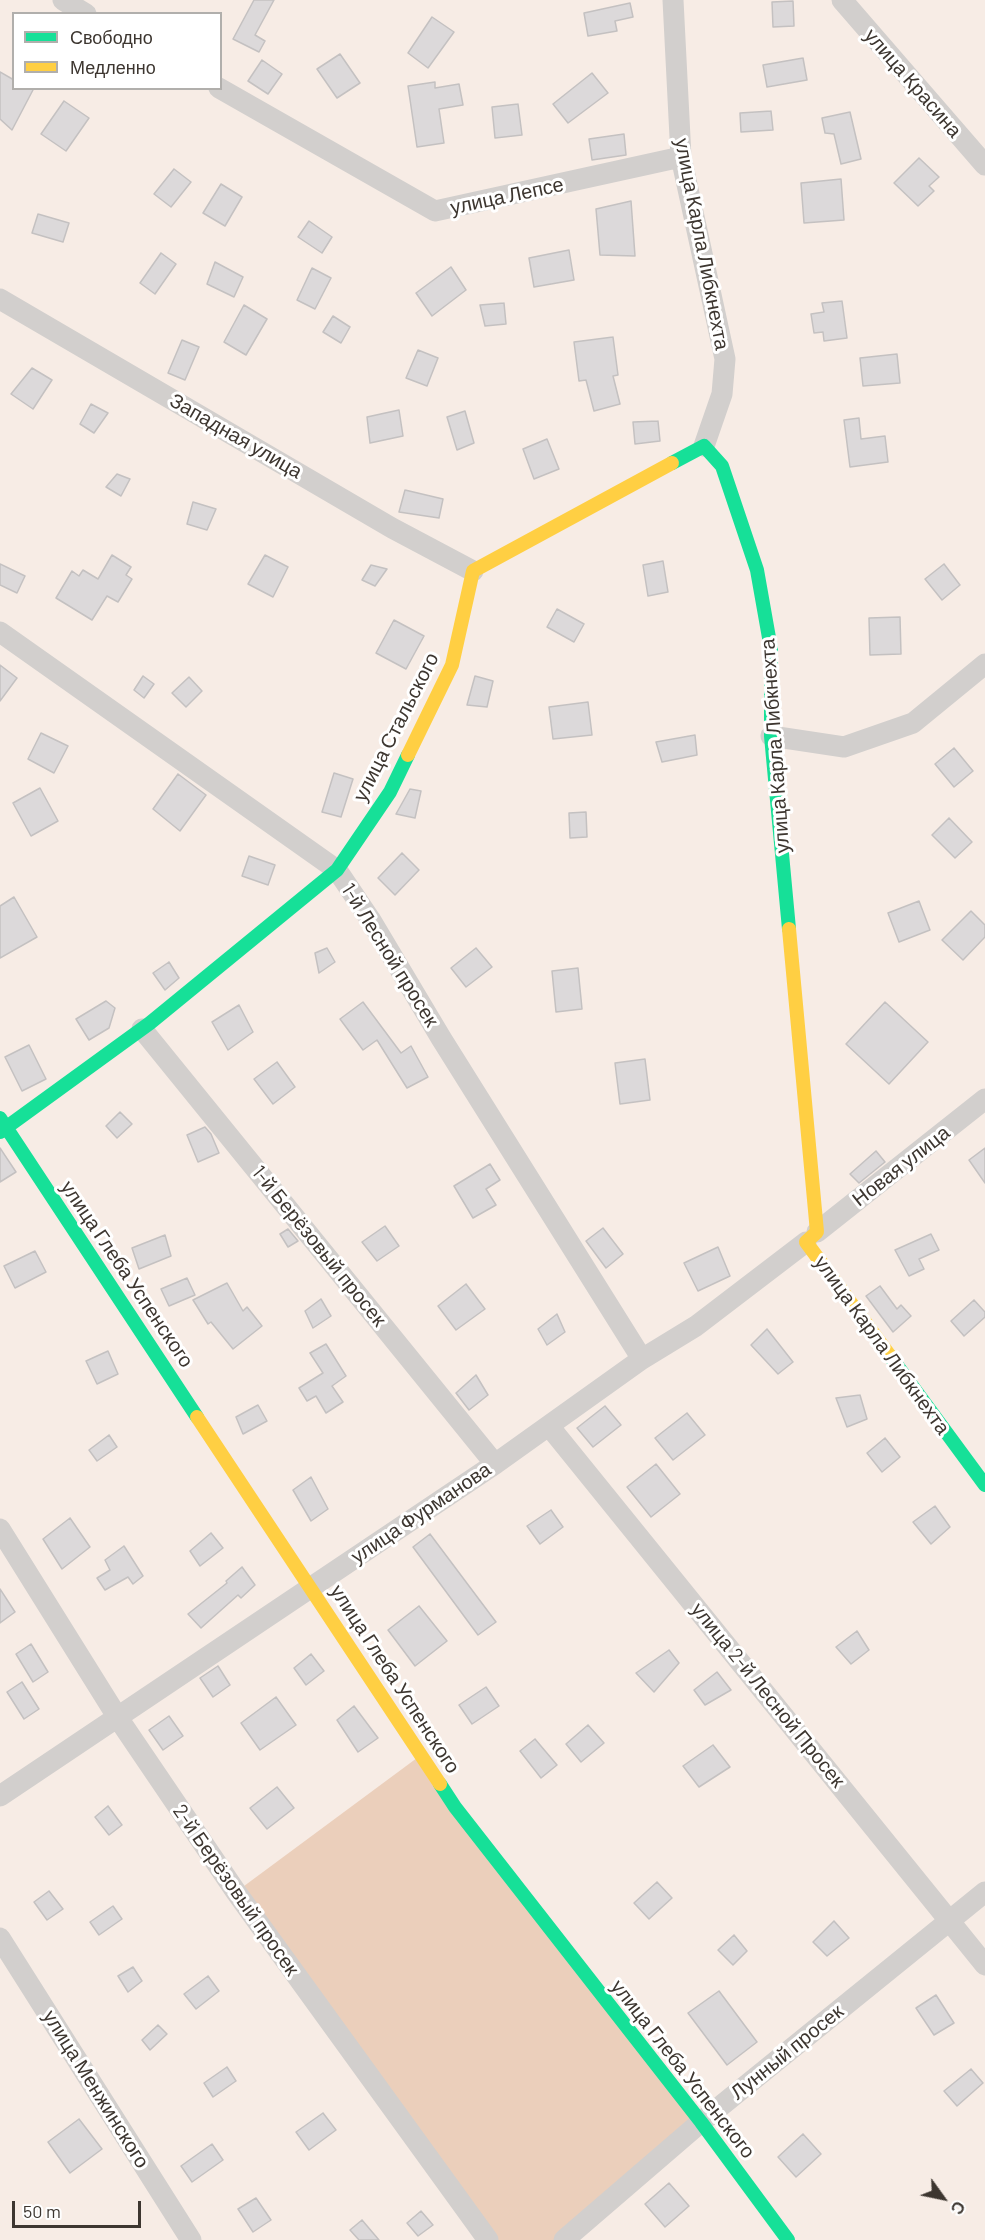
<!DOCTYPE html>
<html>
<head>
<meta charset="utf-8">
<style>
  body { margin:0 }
  #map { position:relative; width:985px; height:2240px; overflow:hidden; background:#f7ece5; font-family:Barlow,sans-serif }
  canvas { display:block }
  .legend { position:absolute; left:12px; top:12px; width:210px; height:78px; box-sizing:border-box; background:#fff; border:2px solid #b1afac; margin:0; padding:8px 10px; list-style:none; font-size:18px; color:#3d3630 }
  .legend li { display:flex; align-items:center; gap:12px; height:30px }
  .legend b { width:30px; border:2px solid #b1afac }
  .north { position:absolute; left:913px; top:2168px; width:60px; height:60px; -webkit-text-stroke:4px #fff; paint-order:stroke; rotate:123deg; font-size:16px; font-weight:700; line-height:24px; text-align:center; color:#3d3630 }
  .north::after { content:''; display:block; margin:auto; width:21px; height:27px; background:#3d3630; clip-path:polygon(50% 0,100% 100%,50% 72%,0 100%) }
  .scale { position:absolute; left:12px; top:2201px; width:129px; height:27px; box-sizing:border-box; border:3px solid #3d3630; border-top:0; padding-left:8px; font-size:18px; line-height:21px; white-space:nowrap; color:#3d3630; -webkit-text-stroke:4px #fff; paint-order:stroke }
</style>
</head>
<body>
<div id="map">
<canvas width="985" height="2240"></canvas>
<ul class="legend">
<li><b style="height:8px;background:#16e098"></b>Свободно</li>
<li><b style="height:8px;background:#ffcf43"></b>Медленно</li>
</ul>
<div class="north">С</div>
<div class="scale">50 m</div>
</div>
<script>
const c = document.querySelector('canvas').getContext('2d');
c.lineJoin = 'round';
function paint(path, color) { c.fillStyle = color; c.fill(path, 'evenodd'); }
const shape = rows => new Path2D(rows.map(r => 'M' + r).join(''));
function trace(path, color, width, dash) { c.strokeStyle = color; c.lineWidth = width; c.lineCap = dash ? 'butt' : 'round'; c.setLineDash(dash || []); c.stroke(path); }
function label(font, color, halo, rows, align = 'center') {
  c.font = font + ' Barlow,sans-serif'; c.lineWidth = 6; c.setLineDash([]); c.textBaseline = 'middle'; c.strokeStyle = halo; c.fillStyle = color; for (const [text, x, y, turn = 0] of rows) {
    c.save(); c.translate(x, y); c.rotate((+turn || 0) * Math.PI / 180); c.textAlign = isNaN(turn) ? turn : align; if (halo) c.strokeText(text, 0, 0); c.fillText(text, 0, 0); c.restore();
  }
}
const green = shape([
  [421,1755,701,2122,564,2240,488,2240,236,1892]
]);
const building = shape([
  [254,0,274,0,255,35,265,41,259,52,233,39,254,0],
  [793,1,794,26,773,27,772,2,793,1],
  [630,3,633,17,615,21,617,31,588,36,584,13,630,3],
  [432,17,454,32,428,68,408,53,432,17],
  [340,54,360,83,337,98,317,69,340,54],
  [803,58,807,80,767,87,763,65,803,58],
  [262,60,282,74,268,94,248,81,262,60],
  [0,72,14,80,14,88,34,88,12,130,0,119,0,72],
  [592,73,608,93,568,123,553,104,592,73],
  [435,82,435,88,459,84,463,105,439,109,444,143,417,147,408,86,435,82],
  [64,101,89,118,66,151,41,134,64,101],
  [518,104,522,135,495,138,492,107,518,104],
  [771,111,773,130,741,132,740,113,771,111],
  [850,112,861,159,841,164,834,134,825,133,822,118,850,112],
  [624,134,626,155,592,160,589,139,624,134],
  [919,158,939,177,929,186,934,191,918,206,894,183,919,158],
  [174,169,191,182,171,207,154,194,174,169],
  [841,179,844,220,804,223,801,183,841,179],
  [221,184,242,197,225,226,203,213,221,184],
  [631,201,635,256,600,255,596,209,631,201],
  [38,214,69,223,63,242,32,233,38,214],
  [309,221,332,237,322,253,298,237,309,221],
  [569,250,574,280,534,287,529,258,569,250],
  [161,253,176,264,155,294,140,283,161,253],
  [215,262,243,277,234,297,207,284,215,262],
  [451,267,466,290,432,316,416,293,451,267],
  [312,268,331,278,315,309,297,300,312,268],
  [842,301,847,338,824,341,823,332,814,333,811,314,824,312,822,303,842,301],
  [504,303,506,324,485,326,480,305,504,303],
  [244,305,267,319,246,355,224,342,244,305],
  [333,316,350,327,341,343,323,332,333,316],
  [613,337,618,375,613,376,620,404,594,411,586,380,579,381,574,342,613,337],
  [182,340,199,347,185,380,168,373,182,340],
  [418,350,438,358,427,386,406,378,418,350],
  [897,354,900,383,863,386,860,358,897,354],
  [32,368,52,380,33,409,11,394,32,368],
  [91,404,108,413,94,433,80,424,91,404],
  [399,410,403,436,370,443,367,417,399,410],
  [465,411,474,443,457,450,447,417,465,411],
  [859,418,861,439,885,436,888,462,850,467,844,420,859,418],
  [658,421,660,441,635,444,633,422,658,421],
  [547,439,559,469,534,479,523,449,547,439],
  [117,474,130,479,121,496,106,487,117,474],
  [405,490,443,499,439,518,399,512,405,490],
  [193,502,216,509,207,530,187,524,193,502],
  [112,555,131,567,126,575,132,579,118,602,107,596,92,620,56,598,72,571,79,576,83,570,98,579,112,555],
  [265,555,288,567,273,597,248,584,265,555],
  [663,561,668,592,648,596,643,565,663,561],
  [0,564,25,576,17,593,0,585,0,564],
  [944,564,960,585,942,600,925,579,944,564],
  [371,565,387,569,375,586,362,580,371,565],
  [557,609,584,624,574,642,547,627,557,609],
  [900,617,901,654,870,655,869,618,900,617],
  [394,620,424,636,406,669,376,653,394,620],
  [0,665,17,678,0,701,0,665],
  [143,676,154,684,144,698,134,690,143,676],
  [475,676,493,681,487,707,467,705,475,676],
  [189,677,202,691,186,707,172,693,189,677],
  [588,702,592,735,553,739,549,707,588,702],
  [41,733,68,746,54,773,28,759,41,733],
  [695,735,697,755,662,762,656,742,695,735],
  [954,748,973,771,954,787,935,764,954,748],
  [334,773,353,779,341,817,322,812,334,773],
  [178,774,206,795,180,831,153,809,178,774],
  [40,788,58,821,31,836,13,803,40,788],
  [410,789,421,791,415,818,396,814,410,789],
  [586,812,587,837,570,838,569,813,586,812],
  [949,818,972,842,955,858,932,835,949,818],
  [402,853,419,870,395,895,378,878,402,853],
  [249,856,275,865,268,885,242,876,249,856],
  [14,897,37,937,0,958,0,906,14,897],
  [919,901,930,930,899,942,888,913,919,901],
  [971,911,985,925,985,937,963,960,942,940,971,911],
  [327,948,335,962,319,973,315,953,327,948],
  [476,948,492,967,466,987,451,968,476,948],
  [169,962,179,978,165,990,153,973,169,962],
  [578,968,582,1009,556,1012,552,971,578,968],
  [106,1001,115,1008,109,1028,89,1040,76,1019,106,1001],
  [363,1002,401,1053,411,1046,428,1077,407,1088,377,1040,363,1050,340,1019,363,1002],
  [885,1002,928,1042,889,1084,846,1044,885,1002],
  [239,1005,253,1032,228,1050,212,1022,239,1005],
  [29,1045,46,1079,22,1091,5,1057,29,1045],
  [645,1059,650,1100,620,1104,615,1063,645,1059],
  [277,1062,295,1087,273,1104,254,1079,277,1062],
  [120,1112,132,1124,117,1138,106,1126,120,1112],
  [205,1127,211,1134,219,1153,198,1162,187,1135,205,1127],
  [0,1148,16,1172,0,1182,0,1148],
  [985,1148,985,1183,969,1160,985,1148],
  [876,1151,885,1162,859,1183,850,1174,876,1151],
  [490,1164,500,1180,486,1189,496,1205,473,1218,454,1186,490,1164],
  [385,1226,399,1246,377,1261,362,1242,385,1226],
  [603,1228,623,1254,606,1268,586,1241,603,1228],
  [288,1229,298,1241,288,1247,280,1234,288,1229],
  [931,1234,939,1250,919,1259,924,1269,909,1276,895,1250,931,1234],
  [165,1235,171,1256,139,1269,132,1248,165,1235],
  [718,1247,730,1276,698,1291,684,1263,718,1247],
  [35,1251,46,1272,15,1288,4,1266,35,1251],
  [187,1278,195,1295,169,1306,161,1289,187,1278],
  [227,1283,243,1311,247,1307,262,1326,233,1349,211,1322,208,1324,193,1300,227,1283],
  [466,1284,485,1309,456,1330,438,1306,466,1284],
  [880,1286,897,1309,901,1305,911,1316,893,1332,866,1296,880,1286],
  [321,1299,331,1316,313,1328,305,1311,321,1299],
  [974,1300,985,1312,985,1317,964,1336,951,1321,974,1300],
  [557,1314,565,1332,547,1345,538,1329,557,1314],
  [767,1329,793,1362,778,1374,751,1345,767,1329],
  [326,1344,346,1376,332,1386,343,1402,326,1413,316,1396,307,1401,299,1388,323,1373,310,1353,326,1344],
  [108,1351,118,1374,97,1384,86,1361,108,1351],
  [476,1375,488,1395,469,1410,456,1393,476,1375],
  [860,1395,867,1419,847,1427,836,1398,860,1395],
  [258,1405,267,1421,243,1434,236,1417,258,1405],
  [605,1406,621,1425,593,1447,577,1428,605,1406],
  [687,1413,705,1435,673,1460,655,1438,687,1413],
  [109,1435,117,1447,97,1461,89,1450,109,1435],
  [885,1438,900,1457,882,1472,867,1453,885,1438],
  [656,1464,680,1494,651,1517,627,1487,656,1464],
  [311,1477,328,1509,311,1521,293,1490,311,1477],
  [935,1506,950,1527,931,1544,913,1522,935,1506],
  [551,1510,563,1527,540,1544,527,1526,551,1510],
  [70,1518,90,1547,62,1569,43,1539,70,1518],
  [211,1533,223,1548,200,1566,190,1551,211,1533],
  [430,1534,496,1622,478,1635,413,1547,430,1534],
  [124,1546,143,1576,133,1584,128,1577,105,1590,97,1578,110,1570,105,1560,124,1546],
  [242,1567,255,1585,241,1598,238,1595,201,1628,188,1614,227,1583,226,1581,242,1567],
  [0,1589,15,1612,0,1623,0,1589],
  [419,1606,447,1641,415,1666,388,1630,419,1606],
  [857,1631,869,1650,851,1664,836,1647,857,1631],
  [31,1644,48,1672,33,1682,16,1654,31,1644],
  [669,1650,679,1663,654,1692,636,1673,669,1650],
  [311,1654,324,1671,306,1685,294,1668,311,1654],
  [218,1666,230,1685,213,1697,200,1678,218,1666],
  [717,1672,731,1690,705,1705,694,1690,717,1672],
  [22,1682,39,1709,24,1719,7,1692,22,1682],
  [486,1687,499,1706,472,1724,459,1705,486,1687],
  [276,1697,296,1725,260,1750,241,1723,276,1697],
  [354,1706,378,1738,358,1752,337,1720,354,1706],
  [169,1716,183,1736,163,1750,149,1730,169,1716],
  [588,1725,604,1743,581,1762,566,1744,588,1725],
  [535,1739,557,1765,541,1778,520,1751,535,1739],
  [713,1745,730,1767,699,1787,683,1766,713,1745],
  [277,1787,294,1808,267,1829,250,1808,277,1787],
  [108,1806,122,1825,109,1835,95,1817,108,1806],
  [657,1882,672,1898,649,1919,634,1903,657,1882],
  [49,1891,63,1909,47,1920,34,1902,49,1891],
  [113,1906,122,1919,99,1935,90,1922,113,1906],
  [834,1921,849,1938,827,1956,813,1942,834,1921],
  [734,1935,747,1951,733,1965,718,1950,734,1935],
  [133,1967,142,1981,128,1992,118,1976,133,1967],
  [208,1976,219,1991,196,2009,184,1994,208,1976],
  [719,1991,757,2042,727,2065,688,2013,719,1991],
  [936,1995,954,2023,934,2035,916,2008,936,1995],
  [158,2025,167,2034,150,2050,142,2040,158,2025],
  [227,2067,236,2081,213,2097,204,2083,227,2067],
  [971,2069,983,2083,957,2106,944,2091,971,2069],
  [323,2113,336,2130,309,2150,296,2132,323,2113],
  [79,2119,102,2149,70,2173,48,2142,79,2119],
  [803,2134,821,2154,796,2177,778,2157,803,2134],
  [212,2144,223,2160,192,2182,181,2166,212,2144],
  [669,2183,689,2206,665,2227,645,2204,669,2183],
  [256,2198,271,2220,253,2232,238,2209,256,2198],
  [421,2211,433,2225,418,2236,407,2223,421,2211],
  [362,2220,379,2240,359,2240,350,2230,362,2220]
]);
const street = shape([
  [63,0,86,14],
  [673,0,681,157,725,359,722,394,704,446],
  [842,0,985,165],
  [219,88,435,211,681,157],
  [0,299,392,528,473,571],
  [0,632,337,870,370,919,441,1038,642,1359],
  [771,736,844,747,913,723,985,664],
  [142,1029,495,1464],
  [817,1232,985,1099],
  [549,1426,985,1965],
  [0,1529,118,1718,236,1892,488,2240],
  [0,1796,495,1464,642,1359,696,1326,806,1242],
  [0,1938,191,2240],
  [564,2240,701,2122,985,1892]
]);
const fast = shape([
  [672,463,704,446,722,466,757,570,771,649,771,736,789,929],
  [0,1118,197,1417],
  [0,1132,150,1023,337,870,390,792,408,755],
  [890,1356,985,1485],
  [440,1784,455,1807,701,2122,788,2240]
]);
const slow = shape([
  [408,755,452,665,473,571,672,463],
  [789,929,817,1232,806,1242,890,1356],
  [197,1417,440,1784]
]);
const streetNames = [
  ["улица Красина",913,83,49],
  ["улица Лепсе",507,196,-12],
  ["улица Карла Либкнехта",702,244,79],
  ["Западная улица",236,436,30],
  ["улица Стальского",396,727,-63],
  ["улица Карла Либкнехта",775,746,-94],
  ["1-й Лесной просек",390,955,58],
  ["Новая улица",901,1166,-38],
  ["1-й Берёзовый просек",319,1246,51],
  ["улица Глеба Успенского",127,1274,56],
  ["улица Карла Либкнехта",882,1345,54],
  ["улица Фурманова",421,1513,-34],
  ["улица Глеба Успенского",395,1679,57],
  ["улица 2-й Лесной Просек",768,1695,51],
  ["2-й Берёзовый просек",236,1890,55],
  ["Лунный просек",787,2052,-39],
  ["улица Глеба Успенского",683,2069,52],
  ["улица Менжинского",96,2089,58]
];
paint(green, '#ebcfbb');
paint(building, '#dcd9da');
trace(building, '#c4c1c1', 1.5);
trace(street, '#d2cfcd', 21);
trace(fast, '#16e098', 14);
trace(slow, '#ffcf43', 14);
label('20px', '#3d3630', '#fff', streetNames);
</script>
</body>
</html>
